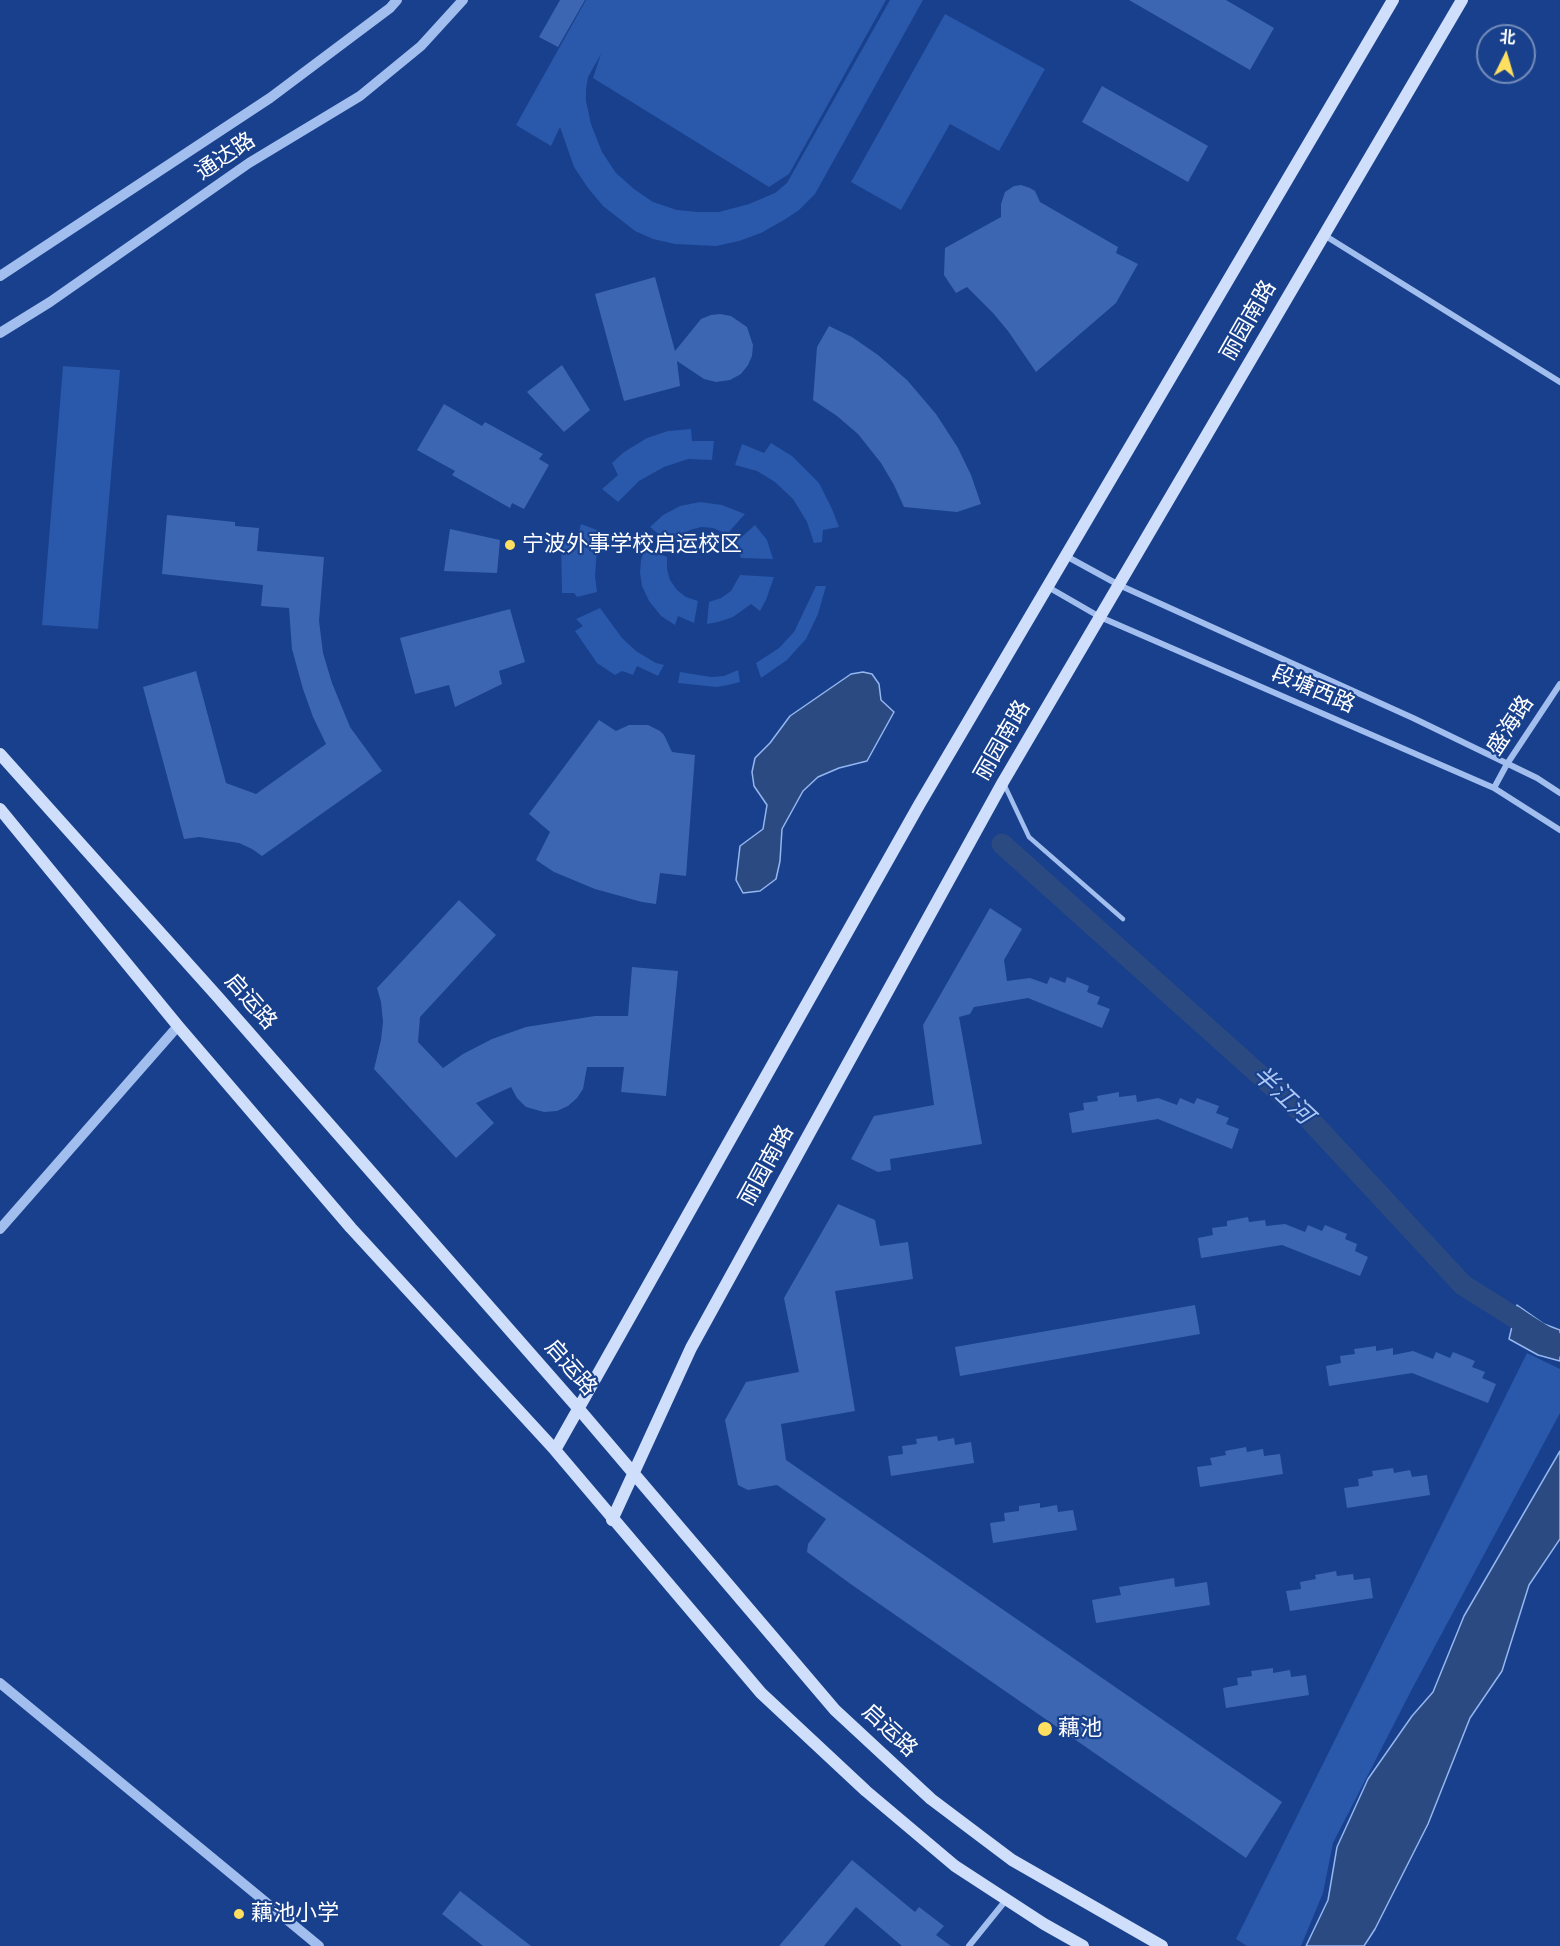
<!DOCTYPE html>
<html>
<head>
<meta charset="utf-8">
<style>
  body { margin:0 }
  #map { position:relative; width:1560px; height:1946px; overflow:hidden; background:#18408c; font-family:Signika,"Noto Sans SC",sans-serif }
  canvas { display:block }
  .north { position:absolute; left:1476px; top:24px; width:60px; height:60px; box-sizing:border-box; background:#18408c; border:2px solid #748cba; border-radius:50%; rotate:5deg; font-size:16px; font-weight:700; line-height:24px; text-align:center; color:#fff }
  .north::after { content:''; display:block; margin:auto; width:21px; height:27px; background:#ffdf5f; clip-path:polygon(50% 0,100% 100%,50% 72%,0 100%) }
</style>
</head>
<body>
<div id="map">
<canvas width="1560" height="1946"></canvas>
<div class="north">北</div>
</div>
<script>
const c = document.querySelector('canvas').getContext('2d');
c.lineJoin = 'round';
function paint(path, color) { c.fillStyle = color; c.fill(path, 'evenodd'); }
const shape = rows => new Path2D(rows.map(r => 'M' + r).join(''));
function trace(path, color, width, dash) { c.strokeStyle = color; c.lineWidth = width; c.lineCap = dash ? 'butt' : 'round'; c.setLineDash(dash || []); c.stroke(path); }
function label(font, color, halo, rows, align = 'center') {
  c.font = font + ' Signika,"Noto Sans SC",sans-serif'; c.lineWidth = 4.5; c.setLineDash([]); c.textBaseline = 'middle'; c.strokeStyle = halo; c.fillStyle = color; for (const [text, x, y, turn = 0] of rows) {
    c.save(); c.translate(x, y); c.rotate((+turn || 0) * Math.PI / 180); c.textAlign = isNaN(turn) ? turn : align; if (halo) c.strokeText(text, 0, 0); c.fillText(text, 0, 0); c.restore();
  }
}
const green = shape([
  [586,0,886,0,789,174,769,187,593,78,601,54,588,77,586,89,586,101,591,124,602,152,616,173,634,189,653,202,677,210,698,212,719,212,749,204,775,193,787,183,890,0,923,0,815,194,799,210,784,220,761,233,739,241,716,246,675,244,653,239,635,231,603,206,588,188,574,167,560,127,551,146,516,125],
  [945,14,1045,69,999,151,950,124,901,210,851,182],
  [63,366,120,370,98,629,42,625],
  [691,429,692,441,714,441,712,460,688,459,664,467,639,481,618,502,602,489,618,475,612,463,624,452,647,438,668,431],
  [771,443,792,456,819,483,832,509,839,527,823,530,822,542,814,543,807,522,793,499,775,482,757,471,735,465,742,444,764,453],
  [700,502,722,505,745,514,727,534,713,528,701,527,690,530,680,536,672,545,650,527,663,515,680,506],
  [581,524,605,533,597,549,595,576,597,592,577,597,574,593,562,593,561,541,576,544],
  [755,525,767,540,773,559,741,558,735,543],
  [645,548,667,557,667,569,670,580,677,590,686,597,698,601,694,623,678,616,675,625,661,616,649,601,642,586,640,573,641,560],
  [740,575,774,577,766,600,760,611,751,604,733,617,718,622,707,624,709,602,721,598,731,591],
  [816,586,826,586,818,614,806,639,787,660,761,678,756,663,779,648,794,632],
  [600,608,622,638,636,651,656,663,664,665,658,676,637,666,633,675,622,671,615,675,597,663,575,631,583,626,576,619],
  [738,670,740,682,728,685,716,687,678,683,680,672,711,677,724,676],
  [1527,1353,1560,1369,1560,1413,1412,1689,1333,1843,1323,1893,1301,1946,1247,1946,1236,1939]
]);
const water = shape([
  [863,672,872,674,879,684,881,700,894,712,867,761,839,768,818,777,803,791,782,829,780,861,776,879,760,891,743,893,736,880,740,846,763,829,767,805,754,786,752,772,755,758,770,743,790,716,851,674,863,672],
  [1517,1305,1544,1324,1560,1330,1560,1361,1538,1355,1509,1339,1517,1305],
  [1560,1451,1560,1539,1529,1585,1502,1671,1470,1718,1428,1824,1375,1929,1364,1946,1306,1946,1328,1900,1337,1847,1368,1779,1412,1716,1433,1692,1464,1616,1560,1451]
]);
const canal = shape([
  [1002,844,1310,1120,1463,1285,1560,1346]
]);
const building = shape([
  [560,0,585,0,558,47,539,37],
  [1129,0,1226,0,1274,28,1250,70],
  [1102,86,1208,146,1188,182,1082,122],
  [1021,185,1030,188,1035,191,1040,202,1118,247,1116,253,1138,264,1116,303,1036,372,1008,331,993,313,967,287,956,293,944,275,945,248,1001,217,1001,204,1005,192,1014,186],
  [655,277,675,351,697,324,701,319,711,315,720,314,731,316,747,327,753,345,752,356,748,365,741,374,730,380,716,382,704,379,677,361,680,386,624,401,595,294],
  [829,326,852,337,878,355,907,380,936,414,958,448,971,475,981,504,957,512,904,507,894,485,881,463,858,434,837,416,813,400,817,347],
  [562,365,590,410,564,432,527,392],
  [444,404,482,426,485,422,543,454,539,459,549,465,524,509,512,503,510,508,452,475,455,471,417,450],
  [167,515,235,522,235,526,259,528,257,551,324,557,319,621,323,653,332,683,350,727,382,771,262,856,252,849,239,843,199,837,184,839,143,687,196,671,226,783,256,794,326,744,313,717,303,689,292,649,289,608,261,606,263,585,162,574],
  [450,529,500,540,497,573,444,571],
  [510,609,525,662,499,671,502,684,455,707,449,685,415,694,400,638],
  [599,720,616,731,629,725,648,725,660,731,664,735,672,752,695,755,686,876,660,873,656,904,642,902,595,889,554,872,536,860,550,832,529,814],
  [459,900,496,935,420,1017,418,1042,443,1068,463,1054,492,1039,526,1027,595,1016,628,1016,632,967,678,971,666,1096,621,1092,624,1067,587,1067,583,1089,577,1098,568,1106,557,1111,544,1112,526,1107,517,1098,511,1087,476,1103,494,1123,456,1158,374,1069,381,1040,383,1022,381,1002,377,988],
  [990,908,1022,929,1004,960,1007,981,1030,978,1047,984,1050,977,1065,983,1067,977,1089,986,1087,992,1100,997,1097,1004,1110,1009,1102,1028,1028,998,974,1007,970,1014,959,1017,982,1144,890,1159,891,1170,878,1172,851,1159,874,1116,934,1105,923,1025],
  [1119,1092,1119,1097,1136,1095,1137,1102,1158,1098,1177,1105,1180,1098,1194,1104,1197,1098,1219,1106,1216,1113,1229,1118,1226,1124,1239,1129,1232,1149,1158,1119,1072,1133,1069,1113,1084,1110,1083,1103,1098,1101,1097,1096],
  [838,1204,875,1220,880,1246,908,1242,913,1279,835,1291,855,1411,781,1424,786,1460,1282,1802,1246,1858,852,1585,807,1552,808,1544,826,1519,777,1485,748,1490,738,1485,725,1420,746,1382,799,1372,784,1298],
  [1248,1217,1249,1222,1265,1220,1266,1226,1285,1224,1305,1232,1308,1225,1322,1231,1325,1225,1347,1234,1345,1239,1357,1244,1355,1251,1368,1257,1360,1276,1282,1245,1201,1258,1198,1238,1213,1235,1212,1228,1227,1226,1227,1221],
  [1195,1305,1200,1334,960,1376,955,1347],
  [1376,1346,1376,1351,1393,1348,1393,1355,1413,1351,1433,1359,1436,1352,1450,1358,1453,1352,1475,1361,1472,1367,1485,1372,1482,1378,1496,1384,1488,1403,1412,1373,1329,1386,1326,1366,1341,1363,1340,1356,1355,1354,1354,1349],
  [937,1436,938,1441,954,1438,955,1445,971,1442,974,1463,891,1476,888,1456,903,1454,902,1446,917,1444,916,1439],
  [1246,1447,1247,1452,1263,1449,1264,1456,1280,1454,1283,1474,1200,1487,1197,1467,1212,1465,1210,1458,1226,1455,1225,1451],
  [1393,1468,1394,1473,1410,1470,1412,1477,1427,1475,1430,1495,1347,1508,1344,1488,1359,1486,1358,1479,1373,1476,1372,1471],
  [1040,1503,1040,1508,1057,1505,1058,1512,1073,1510,1077,1530,993,1543,990,1523,1005,1521,1004,1513,1019,1511,1019,1506],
  [1336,1571,1337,1576,1353,1574,1354,1580,1370,1578,1373,1598,1290,1611,1286,1591,1301,1589,1300,1582,1316,1579,1315,1575],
  [1174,1578,1175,1587,1207,1582,1210,1605,1096,1623,1092,1600,1121,1595,1119,1587],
  [1273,1668,1273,1673,1290,1670,1291,1677,1306,1675,1309,1695,1226,1708,1223,1688,1238,1685,1237,1678,1252,1676,1251,1671],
  [852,1860,915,1912,919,1907,944,1926,936,1935,951,1946,902,1946,856,1907,824,1946,779,1946],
  [460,1891,531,1946,483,1946,442,1914]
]);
const service = shape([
  [1004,784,1029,837,1123,919]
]);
const minor = shape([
  [1324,235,1560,382],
  [1066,556,1119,585,1413,718,1537,778,1560,793],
  [1048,587,1100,617,1494,788,1560,830],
  [1494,788,1507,764,1560,684],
  [969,1946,1006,1900]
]);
const tertiary = shape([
  [0,276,270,98,390,8,397,0],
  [0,333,50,302,249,163,360,96,421,46,463,0],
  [0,1229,178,1026],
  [0,1683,319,1946]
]);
const secondary = shape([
  [0,754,217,996,578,1408,835,1710,931,1799,1012,1860,1162,1946],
  [0,809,178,1026,351,1228,555,1450,761,1693,866,1791,955,1866,1044,1924,1083,1946],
  [555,1450,919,805,1393,0],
  [612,1520,691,1348,1003,782,1462,0]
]);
const markers = [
  [510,545,6,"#ffdf5f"],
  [1045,1729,8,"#ffdf5f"],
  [239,1914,6,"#ffdf5f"]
];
const streetNames = [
  ["通达路",226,157,-34],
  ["丽园南路",1249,321,-60],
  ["段塘西路",1313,690,23],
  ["盛海路",1511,726,-57],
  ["丽园南路",1003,741,-60],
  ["启运路",250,1002,49],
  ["丽园南路",767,1166,-61],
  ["启运路",570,1368,49],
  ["启运路",889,1731,43]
];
const poiNames = [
  ["宁波外事学校启运校区",522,545],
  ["藕池",1058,1729],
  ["藕池小学",251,1914]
];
const waterNames = [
  ["半江河",1282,1096,43]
];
paint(green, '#2a58aa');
paint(water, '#2c4a82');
trace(water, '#94b7f1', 1.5);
trace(canal, '#2c4a82', 21);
paint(building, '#3c66b2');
trace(service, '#a2beee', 4.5);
trace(minor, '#a2beee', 6);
trace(tertiary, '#a2beee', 10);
trace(secondary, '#cfdefa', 12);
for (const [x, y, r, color] of markers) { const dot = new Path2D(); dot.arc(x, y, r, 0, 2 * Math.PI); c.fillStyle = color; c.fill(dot); trace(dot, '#18408c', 2); }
label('22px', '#fff', '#18408c', streetNames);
label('22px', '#fff', '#18408c', poiNames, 'left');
label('italic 24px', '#aec8f6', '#18408c', waterNames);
</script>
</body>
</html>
